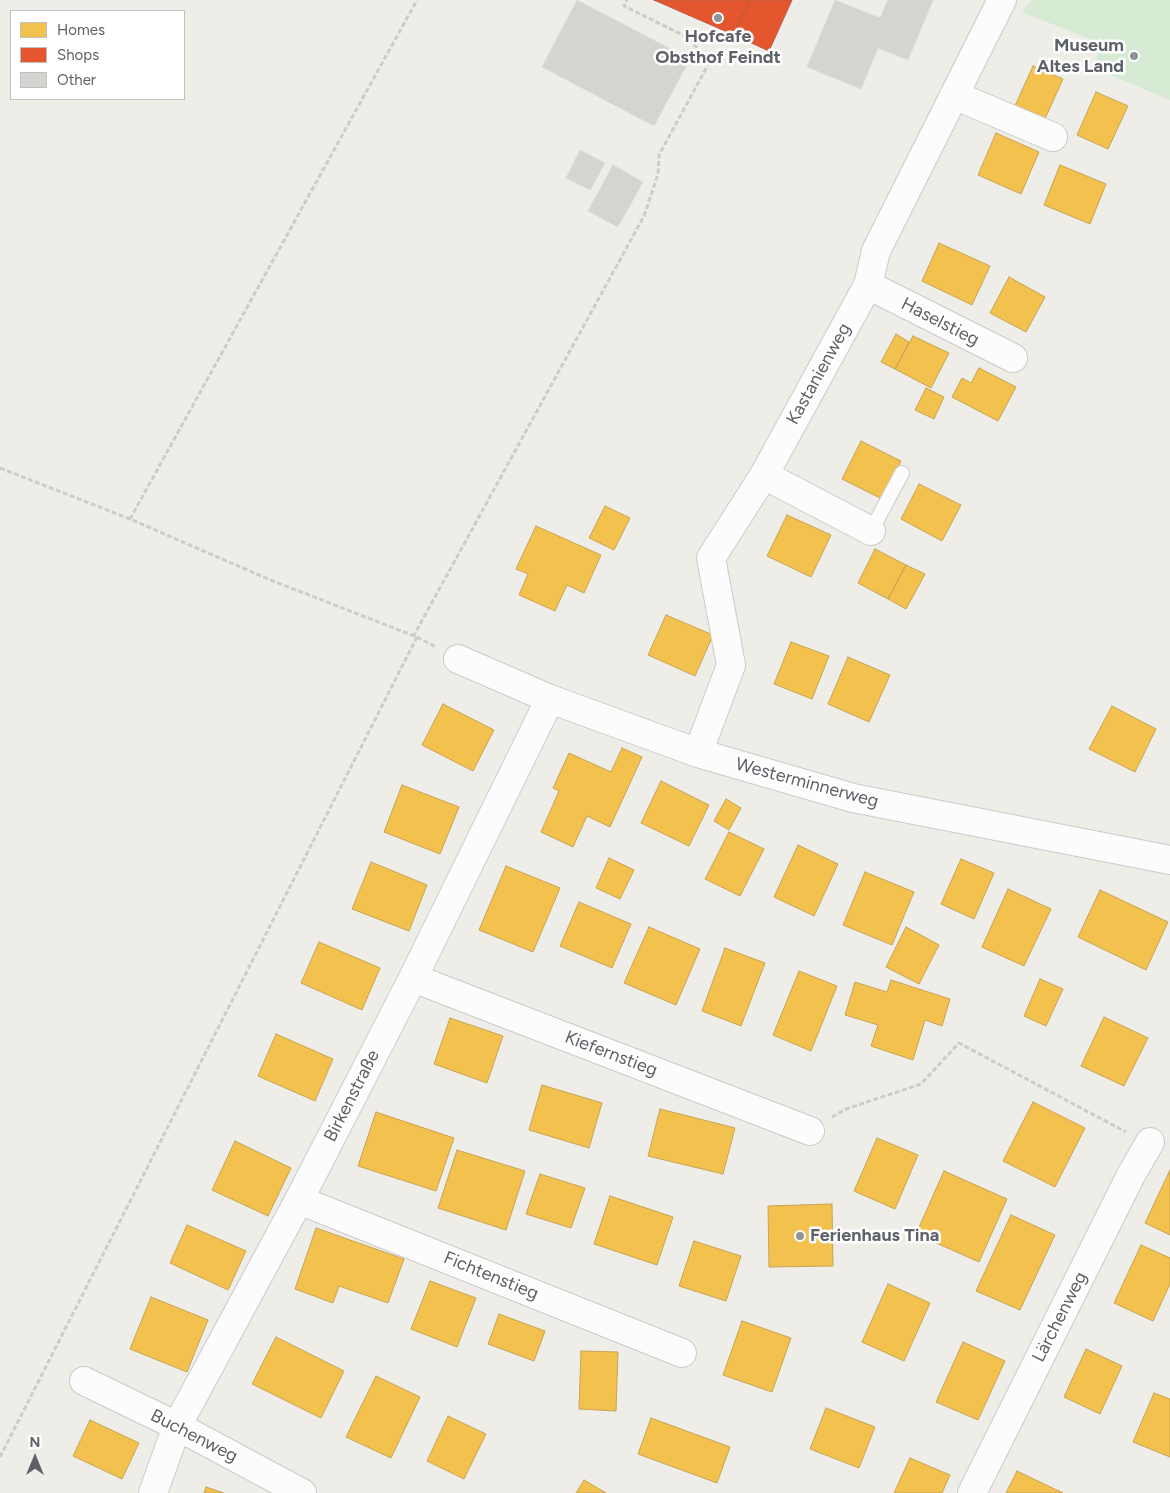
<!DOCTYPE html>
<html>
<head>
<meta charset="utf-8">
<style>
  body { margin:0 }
  #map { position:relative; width:1170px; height:1493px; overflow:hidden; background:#eeede8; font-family:Figtree,sans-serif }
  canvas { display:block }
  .legend { position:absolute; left:10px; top:10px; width:175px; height:90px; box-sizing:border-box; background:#fff; border:1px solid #bfc0c2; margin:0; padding:6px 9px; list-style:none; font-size:15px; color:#5e6267 }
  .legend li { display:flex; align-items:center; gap:10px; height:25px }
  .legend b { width:25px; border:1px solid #bfc0c2 }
  .north { position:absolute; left:10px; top:1433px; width:50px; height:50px; -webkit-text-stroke:4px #fff; paint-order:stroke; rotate:0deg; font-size:14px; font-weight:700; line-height:20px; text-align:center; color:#5e6267 }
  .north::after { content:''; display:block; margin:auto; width:18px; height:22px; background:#5e6267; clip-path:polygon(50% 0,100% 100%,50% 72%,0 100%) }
</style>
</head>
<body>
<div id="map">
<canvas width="1170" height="1493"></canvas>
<ul class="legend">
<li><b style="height:14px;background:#f2c14e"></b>Homes</li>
<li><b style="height:14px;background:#e4572e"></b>Shops</li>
<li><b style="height:14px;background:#d5d4d1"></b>Other</li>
</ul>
<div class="north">N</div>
</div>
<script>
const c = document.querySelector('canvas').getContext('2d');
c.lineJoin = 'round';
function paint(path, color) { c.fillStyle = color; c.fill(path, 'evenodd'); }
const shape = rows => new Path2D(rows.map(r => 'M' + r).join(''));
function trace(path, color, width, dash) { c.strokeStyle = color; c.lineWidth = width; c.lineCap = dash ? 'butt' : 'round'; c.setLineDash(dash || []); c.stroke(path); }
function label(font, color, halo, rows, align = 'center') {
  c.font = font + ' Figtree,sans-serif'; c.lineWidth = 5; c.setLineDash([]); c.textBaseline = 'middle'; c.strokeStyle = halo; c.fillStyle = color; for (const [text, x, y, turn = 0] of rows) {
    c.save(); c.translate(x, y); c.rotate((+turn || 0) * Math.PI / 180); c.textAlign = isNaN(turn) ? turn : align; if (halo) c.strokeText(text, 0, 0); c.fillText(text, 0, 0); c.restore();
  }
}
const green = shape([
  [1032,0,1170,0,1170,100,1093,68,1102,44,1022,12]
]);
const homes = shape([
  [1033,66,1063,79,1044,121,1014,108,1033,66],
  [1096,92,1128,106,1108,149,1077,135,1096,92],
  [996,133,1039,152,1021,194,978,175,996,133],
  [1060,165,1106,184,1090,224,1044,205,1060,165],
  [939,243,990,266,972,305,922,281,939,243],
  [1009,277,1045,297,1026,332,990,313,1009,277],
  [896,334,909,342,895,369,881,362,896,334],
  [913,336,949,353,931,388,895,369,913,336],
  [979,368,1016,387,998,421,952,397,962,378,971,383,979,368],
  [926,388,944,397,934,419,915,410,926,388],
  [861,441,901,461,882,499,842,479,861,441],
  [919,484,961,505,942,541,901,519,919,484],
  [605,506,630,518,614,550,589,538,605,506],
  [787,515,831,535,811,577,767,556,787,515],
  [536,526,601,555,584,593,567,585,555,611,519,595,528,574,516,569,536,526],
  [875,549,906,565,888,599,858,583,875,549],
  [906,565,925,574,906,609,888,599,906,565],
  [666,615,713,635,695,676,648,655,666,615],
  [791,642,829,656,812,699,774,684,791,642],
  [848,657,890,675,869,722,828,704,848,657],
  [443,704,494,730,473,771,422,745,443,704],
  [1112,706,1156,729,1135,772,1089,749,1112,706],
  [622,748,642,757,610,827,587,816,573,847,541,832,559,791,553,788,569,753,611,772,622,748],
  [661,781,709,805,689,846,641,823,661,781],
  [402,785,459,807,440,854,384,832,402,785],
  [726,799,741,808,729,830,714,821,726,799],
  [729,832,764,849,740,896,705,879,729,832],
  [798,845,838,864,814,916,774,897,798,845],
  [609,858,634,870,620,899,596,888,609,858],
  [961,859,994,873,974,919,941,904,961,859],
  [371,862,427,885,409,931,352,909,371,862],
  [506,866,560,888,533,952,479,930,506,866],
  [865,872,914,892,892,945,843,925,865,872],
  [1008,889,1051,909,1024,966,982,947,1008,889],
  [1100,890,1168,922,1146,970,1078,937,1100,890],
  [579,902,631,924,612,968,560,946,579,902],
  [649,927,700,949,676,1005,624,983,649,927],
  [906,927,939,945,919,984,886,967,906,927],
  [319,942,380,968,362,1010,301,983,319,942],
  [725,948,765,963,741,1026,702,1011,725,948],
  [799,971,837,986,811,1051,773,1035,799,971],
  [1040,979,1063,989,1046,1026,1024,1016,1040,979],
  [891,980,950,999,942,1026,925,1020,913,1060,871,1046,878,1025,845,1015,855,982,887,992,891,980],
  [1104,1017,1148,1038,1124,1086,1081,1066,1104,1017],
  [450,1018,503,1036,487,1083,434,1064,450,1018],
  [276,1034,333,1059,315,1101,258,1076,276,1034],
  [542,1085,602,1103,589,1148,529,1130,542,1085],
  [1033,1102,1085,1128,1055,1187,1003,1161,1033,1102],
  [660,1109,735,1128,723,1174,648,1156,660,1109],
  [376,1112,454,1138,436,1191,358,1166,376,1112],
  [877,1138,918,1155,895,1209,854,1191,877,1138],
  [235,1141,291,1168,268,1216,212,1190,235,1141],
  [457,1150,525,1171,506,1230,438,1208,457,1150],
  [1170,1170,1170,1235,1145,1223,1170,1170],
  [944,1171,1007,1199,979,1262,916,1234,944,1171],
  [540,1174,585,1188,571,1228,526,1214,540,1174],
  [610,1196,673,1217,657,1265,594,1244,610,1196],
  [832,1204,833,1266,769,1267,768,1206,832,1204],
  [1011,1215,1055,1235,1020,1310,976,1291,1011,1215],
  [187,1225,246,1251,228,1290,170,1263,187,1225],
  [316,1228,404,1259,388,1303,339,1286,333,1303,295,1289,316,1228],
  [694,1241,741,1256,726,1301,679,1286,694,1241],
  [1141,1245,1170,1258,1170,1284,1153,1321,1114,1303,1141,1245],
  [430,1281,476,1298,457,1347,411,1329,430,1281],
  [888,1284,930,1303,904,1361,862,1342,888,1284],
  [151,1297,208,1320,187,1372,130,1349,151,1297],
  [499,1314,545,1331,534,1361,488,1344,499,1314],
  [742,1321,791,1338,772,1392,723,1375,742,1321],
  [276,1337,344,1371,321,1418,252,1384,276,1337],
  [963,1342,1005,1361,978,1420,936,1402,963,1342],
  [1086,1349,1122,1366,1100,1414,1064,1397,1086,1349],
  [581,1351,618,1352,616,1411,579,1409,581,1351],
  [376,1376,420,1397,391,1458,346,1437,376,1376],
  [1154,1393,1170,1399,1170,1457,1133,1442,1154,1393],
  [826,1408,875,1427,859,1468,810,1449,826,1408],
  [448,1416,486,1434,464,1479,427,1461,448,1416],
  [651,1418,730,1447,717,1483,638,1454,651,1418],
  [90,1420,139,1443,122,1479,73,1456,90,1420],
  [910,1458,950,1475,942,1493,894,1493,910,1458],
  [1017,1471,1063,1493,1006,1493,1017,1471],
  [584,1480,606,1493,576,1493,584,1480],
  [206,1487,224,1493,204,1493,206,1487]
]);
const shops = shape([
  [654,0,750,0,734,35,654,0],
  [750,0,792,0,769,51,734,35,750,0]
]);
const building = shape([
  [577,0,690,59,654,126,542,67,577,0],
  [835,0,880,18,888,0,933,0,908,60,878,48,861,89,807,67,835,0],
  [580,150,605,163,590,190,566,178,580,150],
  [613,165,643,182,618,227,588,211,613,165]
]);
const path = shape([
  [0,468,130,519,268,579,417,637,436,647],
  [130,519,417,0],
  [413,637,644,216,658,174,659,155,709,63,689,38,624,6,627,0],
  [832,1117,846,1109,921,1084,959,1043,1126,1132],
  [0,1457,417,637]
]);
const lane = shape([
  [871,531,902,473]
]);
const street = shape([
  [954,95,1053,137],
  [868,285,1013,358],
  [764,475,871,531],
  [458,659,550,699,698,753,853,798,1170,860],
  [698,753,731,665,711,558,764,475,868,285,876,251,1002,0],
  [413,978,810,1131],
  [299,1200,682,1353],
  [84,1381,177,1426,302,1493],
  [153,1493,177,1426,299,1200,413,978,550,699],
  [972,1493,1131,1175,1150,1142]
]);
const markers = [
  [718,18,5,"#909394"],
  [1134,56,5,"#909394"],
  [800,1236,5,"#909394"]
];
const poiNames = [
  ["Hofcafe",718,37],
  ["Obsthof Feindt",718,58],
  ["Museum",1124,46,"right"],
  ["Altes Land",1124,67,"right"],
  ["Ferienhaus Tina",810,1236,"left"]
];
const streetNames = [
  ["Haselstieg",940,322,27],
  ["Kastanienweg",819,374,-61],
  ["Westerminnerweg",807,783,15],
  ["Kiefernstieg",611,1054,21],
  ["Birkenstraße",352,1096,-63],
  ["Fichtenstieg",491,1276,22],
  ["Lärchenweg",1060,1317,-63],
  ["Buchenweg",194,1436,27]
];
paint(green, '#d6ead4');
paint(homes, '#f2c14e');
trace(homes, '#c6a456', 1);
paint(shops, '#e4572e');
trace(shops, '#bc5a3f', 1);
paint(building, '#d5d4d1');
trace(building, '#dddcd8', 1);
trace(lane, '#cacbca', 16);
trace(street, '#cacbca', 30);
trace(path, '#cacecb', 3, [5, 2.5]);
trace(lane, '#fcfcfc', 14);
trace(street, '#fcfcfc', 28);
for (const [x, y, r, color] of markers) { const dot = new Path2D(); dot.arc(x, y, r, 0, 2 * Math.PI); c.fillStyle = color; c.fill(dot); trace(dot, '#fff', 2); }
label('bold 18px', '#5e6267', '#fff', poiNames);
label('18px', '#5e6267', '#fff', streetNames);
</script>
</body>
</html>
